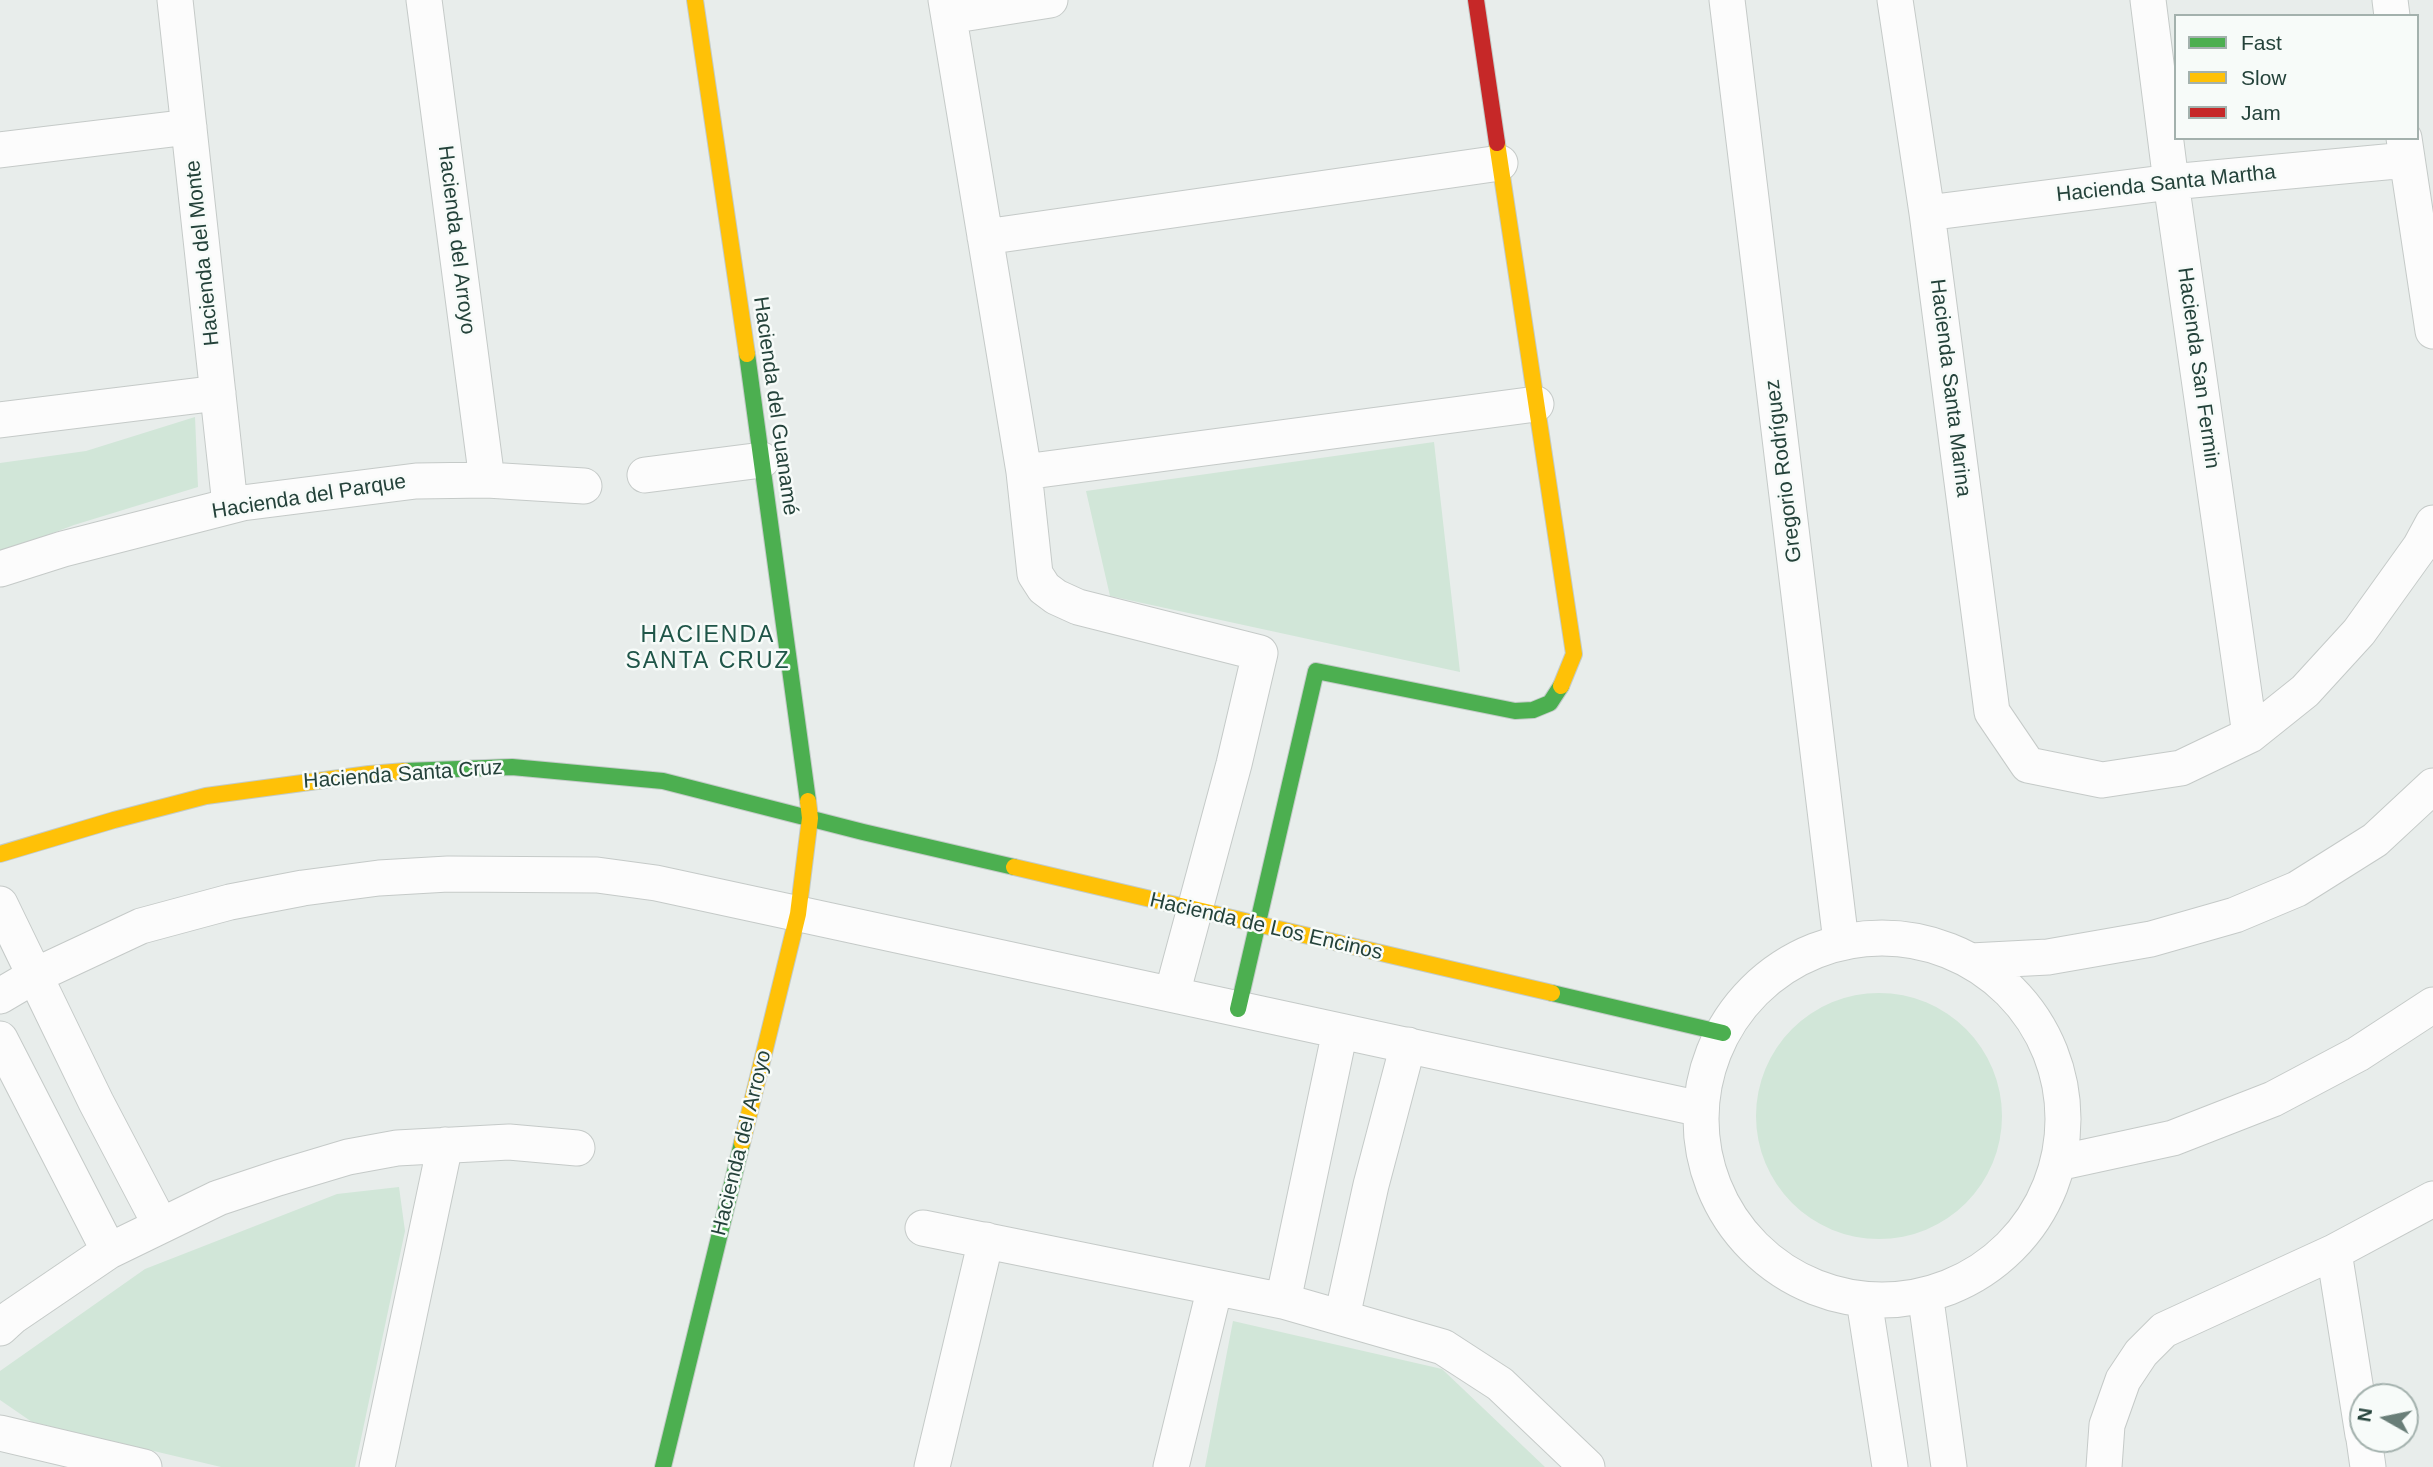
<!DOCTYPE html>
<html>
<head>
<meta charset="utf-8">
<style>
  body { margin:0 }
  #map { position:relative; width:2433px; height:1467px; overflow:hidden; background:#e8edeb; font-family:Helvetica,sans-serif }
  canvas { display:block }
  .legend { position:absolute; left:2174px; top:14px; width:245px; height:126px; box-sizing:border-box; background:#f7fbf9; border:2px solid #a3b1ad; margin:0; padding:9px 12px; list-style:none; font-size:21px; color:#24423a }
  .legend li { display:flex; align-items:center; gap:14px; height:35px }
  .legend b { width:35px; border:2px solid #a3b1ad }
  .north { position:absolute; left:2349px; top:1383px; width:70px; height:70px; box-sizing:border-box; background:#f7fbf9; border:2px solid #a3b1ad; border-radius:50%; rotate:279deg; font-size:19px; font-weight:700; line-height:28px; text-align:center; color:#24423a }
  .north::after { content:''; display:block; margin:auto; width:24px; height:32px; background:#697e78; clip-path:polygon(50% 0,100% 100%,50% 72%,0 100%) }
</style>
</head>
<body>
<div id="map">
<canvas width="2433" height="1467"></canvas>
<ul class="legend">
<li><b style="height:9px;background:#4caf50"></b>Fast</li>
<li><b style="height:9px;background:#ffc107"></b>Slow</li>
<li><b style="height:9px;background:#c62828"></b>Jam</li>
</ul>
<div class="north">N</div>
</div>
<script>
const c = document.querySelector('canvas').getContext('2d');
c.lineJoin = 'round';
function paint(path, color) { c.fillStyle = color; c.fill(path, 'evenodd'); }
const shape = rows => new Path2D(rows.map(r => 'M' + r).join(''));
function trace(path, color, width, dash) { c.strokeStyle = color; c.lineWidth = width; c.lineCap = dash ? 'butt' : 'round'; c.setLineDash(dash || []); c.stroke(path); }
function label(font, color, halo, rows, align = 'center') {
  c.font = font + ' Helvetica,sans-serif'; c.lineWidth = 5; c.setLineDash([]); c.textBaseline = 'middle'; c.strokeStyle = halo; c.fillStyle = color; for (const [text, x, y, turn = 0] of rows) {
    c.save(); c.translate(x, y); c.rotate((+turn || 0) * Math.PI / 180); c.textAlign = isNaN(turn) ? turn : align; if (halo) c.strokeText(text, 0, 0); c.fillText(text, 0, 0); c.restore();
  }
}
const green = shape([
  [195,417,198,487,74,525,0,553,0,463,86,451],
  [1434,442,1460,672,1110,596,1086,491],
  '1756 1116a123 123 0 1 1 246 0a123 123 0 1 1-246 0Z',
  [399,1187,405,1231,355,1467,221,1467,32,1422,0,1400,0,1371,145,1269,337,1194],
  [1233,1321,1442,1369,1545,1467,1205,1467]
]);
const street = shape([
  [175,0,230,505],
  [424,0,487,480],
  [946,0,1024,472,1035,574,1044,588,1056,597,1078,607,1260,653,1234,764,1172,994],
  [1727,0,1841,942],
  [1895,0,1927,213,1992,712,2028,765,2102,780,2181,768,2250,735,2305,691,2359,632,2420,547,2433,523],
  [2148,0,2171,182,2250,735],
  [2390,0,2392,16],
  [949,16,1050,0],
  [2404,138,2433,331],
  [0,150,189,127],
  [1927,213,2171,182,2407,160],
  [985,237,1500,163],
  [0,420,218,393],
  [1024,472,1536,404],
  [645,475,762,460],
  [0,569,63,549,242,503,416,481,487,480,584,486],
  [0,904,96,1102,160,1224],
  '1701 1119a181 181 0 1 1 362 0a181 181 0 1 1-362 0Z',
  [1971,961,2048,957,2151,939,2235,915,2297,889,2375,840,2433,786],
  [0,996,34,976,141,926,230,902,303,888,379,878,448,874,597,875,656,883,1701,1109],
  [0,1039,109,1251],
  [2058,1163,2173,1138,2273,1099,2358,1054,2433,1005],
  [923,1228,1283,1301,1443,1347,1500,1384,1587,1467],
  [2334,1252,2363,1435],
  [1864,1300,1890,1467],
  [1926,1300,1949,1467],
  [1283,1301,1340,1031],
  [1342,1317,1371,1185,1408,1045],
  [0,1328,12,1317,109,1251,218,1198,278,1178,348,1157,397,1148,509,1142,577,1148],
  [0,1433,144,1467],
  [2364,1439,2368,1467],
  [377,1467,445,1145],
  [932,1467,986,1240],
  [1171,1467,1215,1287],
  [2104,1467,2107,1425,2123,1380,2141,1353,2164,1330,2334,1252,2433,1199]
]);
const fast = shape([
  [747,354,808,801],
  [405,771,512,767,663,781,863,832,1014,867],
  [1552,993,1723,1033],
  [1238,1009,1316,671,1515,711,1533,710,1550,703,1561,686],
  [663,1467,742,1143]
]);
const slow = shape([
  [695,0,747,354],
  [1497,143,1574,654,1561,686],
  [0,854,114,820,206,796,369,774,405,771],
  [1014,867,1552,993],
  [742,1143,798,914,810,818,808,801]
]);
const jam = shape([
  [1476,0,1497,143]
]);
const streetNames = [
  ["Hacienda Santa Martha",2166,184,-6],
  ["Hacienda del Arroyo",456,240,83],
  ["Hacienda del Monte",203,253,-96],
  ["Hacienda San Fermin",2198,368,82],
  ["Hacienda Santa Marina",1950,388,83],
  ["Hacienda del Guanamé",775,406,82],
  ["Gregorio Rodríguez",1784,471,-97],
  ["Hacienda del Parque",309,497,-9],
  ["Hacienda Santa Cruz",403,775,-4],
  ["Hacienda de Los Encinos",1266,927,13],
  ["Hacienda del Arroyo",742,1143,-76]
];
const neighbourhoodNames = [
  ["HACIENDA",708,636],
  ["SANTA CRUZ",708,662]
];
paint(green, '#d1e6d8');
trace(street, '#c5cac8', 37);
trace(fast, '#c3cbc8', 18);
trace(slow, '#c3cbc8', 18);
trace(jam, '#c3cbc8', 18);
trace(street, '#fcfcfc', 35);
trace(fast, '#4caf50', 16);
trace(slow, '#ffc107', 16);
trace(jam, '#c62828', 16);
label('21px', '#24423a', '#f7fbf9', streetNames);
c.letterSpacing = '2px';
label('23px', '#1f5548', '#f7fbf9', neighbourhoodNames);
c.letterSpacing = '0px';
</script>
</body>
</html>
